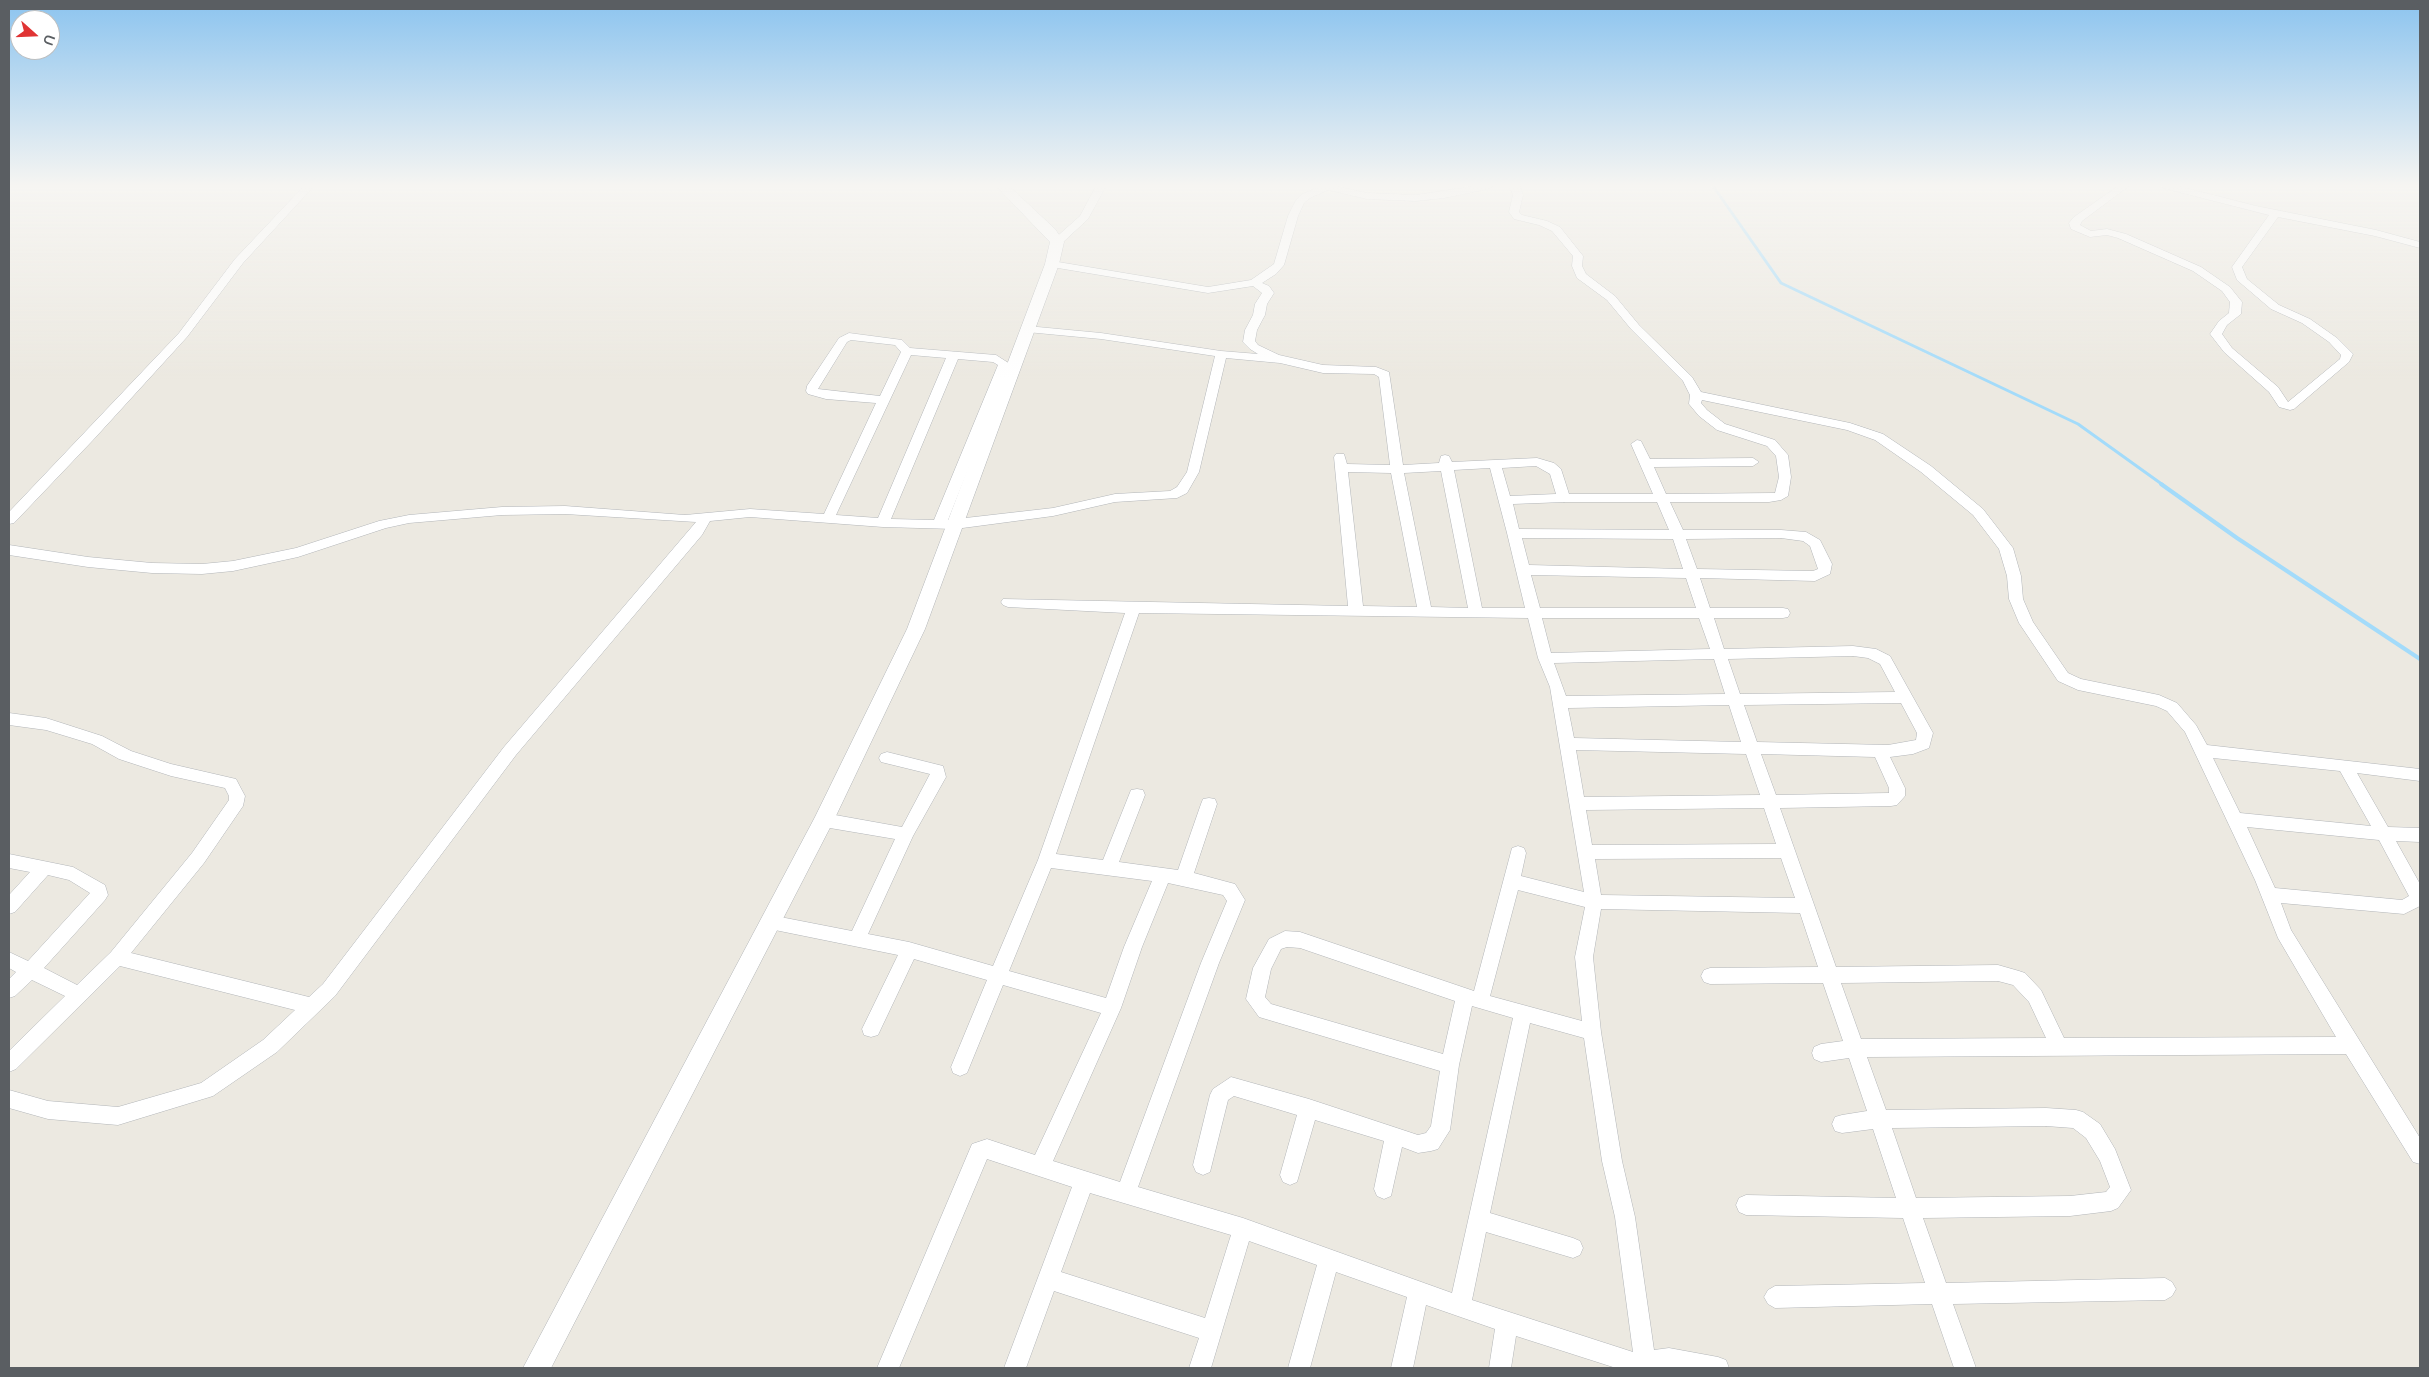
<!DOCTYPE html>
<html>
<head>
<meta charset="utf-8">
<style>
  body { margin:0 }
  #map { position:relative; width:2429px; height:1377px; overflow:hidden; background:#ece9e1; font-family:"Nunito Sans",sans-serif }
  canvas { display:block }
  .frame { position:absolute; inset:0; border:10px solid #5a5e62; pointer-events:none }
  .north { position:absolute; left:10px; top:10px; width:50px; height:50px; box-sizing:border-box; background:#fff; border:1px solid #bdbfc0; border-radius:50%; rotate:110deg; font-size:14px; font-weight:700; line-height:20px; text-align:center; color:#5a5e62 }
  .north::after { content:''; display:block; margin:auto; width:18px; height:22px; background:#e03434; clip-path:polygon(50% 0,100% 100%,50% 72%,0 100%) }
</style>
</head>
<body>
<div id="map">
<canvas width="2429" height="1377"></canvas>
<div class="frame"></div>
<div class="north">U</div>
</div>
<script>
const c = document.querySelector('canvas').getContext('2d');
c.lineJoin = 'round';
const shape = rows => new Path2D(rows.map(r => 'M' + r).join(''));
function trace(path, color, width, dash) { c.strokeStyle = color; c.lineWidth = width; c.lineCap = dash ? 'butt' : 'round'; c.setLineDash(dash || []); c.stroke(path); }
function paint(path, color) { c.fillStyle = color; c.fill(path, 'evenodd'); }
const streamFar1 = shape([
  [1713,186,1781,283,2078,424,2163,485]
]);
const stream = shape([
  [2161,484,2237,538,2420,659]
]);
const minor = shape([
  [304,186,314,186,243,263,187,337,94,439,14,523,9,524,9,512,179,333,235,259,304,186],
  [1096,186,1106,186,1088,219,1061,244,1053,244,1053,240,1080,216,1096,186],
  [1321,186,1336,186,1367,193,1416,195,1474,186,1493,186,1488,189,1444,198,1416,201,1367,199,1328,190,1310,198,1304,203,1298,216,1284,265,1276,274,1262,283,1269,286,1274,293,1267,304,1265,315,1257,330,1255,341,1258,345,1279,355,1323,365,1376,367,1389,372,1403,465,1439,463,1441,456,1445,455,1449,456,1452,462,1537,458,1554,463,1561,469,1569,494,1653,494,1631,444,1637,440,1641,441,1650,459,1753,458,1759,462,1753,466,1654,467,1666,494,1775,493,1779,477,1776,456,1767,446,1717,430,1699,416,1689,404,1690,395,1683,381,1631,329,1607,300,1577,278,1572,266,1573,256,1552,231,1539,225,1514,219,1509,212,1513,195,1511,190,1507,186,1520,186,1523,195,1519,212,1522,215,1547,221,1560,227,1583,256,1582,266,1586,274,1615,296,1639,325,1692,377,1701,392,1850,423,1883,434,1931,466,1983,509,2013,548,2021,576,2023,599,2033,622,2068,673,2081,679,2159,695,2177,703,2196,725,2207,745,2420,769,2420,781,2357,773,2388,827,2420,828,2420,842,2396,841,2420,884,2420,906,2404,914,2281,903,2291,930,2420,1138,2420,1164,2413,1162,2346,1054,1867,1057,1886,1110,2046,1108,2076,1110,2083,1112,2100,1124,2115,1149,2131,1190,2118,1208,2111,1211,2070,1216,1923,1218,1946,1283,2165,1278,2172,1282,2176,1289,2172,1296,2165,1300,1953,1304,1976,1368,1954,1368,1932,1304,1775,1308,1768,1304,1764,1297,1768,1290,1775,1286,1925,1283,1903,1218,1746,1215,1739,1212,1736,1205,1739,1198,1746,1195,1896,1198,1873,1129,1842,1133,1835,1131,1832,1124,1835,1117,1842,1115,1867,1111,1849,1058,1821,1062,1814,1059,1812,1053,1814,1047,1821,1044,1843,1041,1823,983,1710,984,1704,982,1701,976,1704,970,1710,968,1818,967,1800,913,1601,909,1593,957,1601,1032,1622,1161,1635,1217,1654,1350,1669,1348,1718,1357,1726,1360,1729,1368,1616,1368,1516,1336,1511,1368,1489,1368,1495,1329,1426,1305,1413,1368,1391,1368,1407,1297,1336,1272,1310,1368,1288,1368,1317,1265,1249,1241,1211,1368,1189,1368,1199,1338,1054,1291,1026,1368,1004,1368,1072,1187,987,1159,899,1368,877,1368,972,1144,987,1139,1035,1155,1101,1013,1003,985,967,1073,960,1076,953,1073,951,1067,987,980,914,959,878,1035,871,1037,864,1035,862,1029,898,955,770,929,764,927,761,922,764,917,770,915,852,931,895,839,824,827,818,825,816,820,818,815,824,813,902,827,930,774,881,762,879,758,881,754,887,752,943,766,946,777,913,836,868,934,909,942,993,966,1038,860,1125,613,1008,607,1003,605,1001,602,1003,599,1348,606,1334,457,1336,454,1344,454,1347,464,1390,465,1379,377,1374,374,1323,373,1280,363,1226,358,1199,472,1187,493,1177,498,1115,502,1053,516,955,529,883,527,750,517,710,521,702,535,516,755,335,996,277,1052,213,1096,118,1125,48,1119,9,1108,9,1090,48,1101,118,1107,201,1083,263,1040,295,1010,120,966,16,1069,9,1072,9,1051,65,996,32,980,15,996,9,998,9,979,16,972,9,968,9,952,28,961,90,893,69,880,48,875,15,912,9,914,9,895,30,872,9,868,9,854,73,867,105,885,108,895,105,900,44,968,77,985,111,952,192,853,229,800,229,796,225,788,171,776,119,759,92,744,46,730,9,725,9,713,46,718,102,736,131,751,171,764,236,779,245,796,243,806,204,863,131,953,309,997,323,984,504,747,696,522,565,514,502,515,409,523,386,528,298,557,233,571,202,574,152,573,88,567,9,555,9,545,88,557,152,563,202,564,233,561,296,548,379,521,409,515,502,507,565,506,685,515,750,509,824,514,876,403,826,399,808,394,806,391,807,386,839,338,849,333,902,340,910,348,996,355,1010,364,948,520,1053,508,1115,494,1170,491,1177,487,1187,472,1215,356,1101,339,1027,332,1021,329,1027,326,1101,333,1221,351,1258,354,1250,349,1243,342,1245,330,1253,315,1255,304,1262,293,1253,286,1208,293,1052,267,1047,264,1052,261,1208,287,1251,280,1274,264,1288,216,1296,200,1302,194,1321,186],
  [851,340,895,345,901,352,880,396,818,389,847,342,851,340],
  [911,355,946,358,878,518,836,515,911,355],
  [958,359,993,362,998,365,934,520,891,519,958,359],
  [1702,400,1847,430,1875,440,1921,472,1973,515,1999,549,2007,576,2009,599,2019,623,2058,681,2078,690,2156,706,2167,711,2185,732,2255,880,2278,938,2336,1037,2064,1038,2041,990,2025,973,2019,971,1998,965,1836,967,1780,808,1891,806,1897,805,1905,796,1905,788,1890,757,1913,754,1929,748,1933,733,1890,656,1876,649,1853,646,1724,649,1714,618,1783,618,1788,617,1790,613,1788,609,1783,608,1710,608,1700,578,1815,581,1830,574,1832,564,1820,540,1806,532,1781,530,1683,530,1670,502,1769,502,1781,500,1788,496,1791,477,1788,455,1775,440,1725,424,1707,410,1701,403,1702,400],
  [1536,466,1550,474,1556,494,1510,496,1502,468,1536,466],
  [1490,468,1507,533,1525,608,1482,608,1454,470,1490,468],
  [1441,471,1468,608,1431,607,1404,473,1441,471],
  [1348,472,1391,473,1417,607,1363,606,1348,472],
  [1564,502,1657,502,1669,530,1519,529,1513,504,1564,502],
  [1522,538,1673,539,1683,569,1529,565,1522,538],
  [1781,538,1803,541,1810,546,1818,569,1813,571,1697,569,1686,539,1781,538],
  [1531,575,1686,578,1696,608,1540,608,1531,575],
  [1139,613,1528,618,1538,658,1550,687,1584,892,1521,876,1526,853,1524,848,1518,846,1512,848,1474,991,1300,932,1285,931,1269,939,1253,968,1246,999,1259,1017,1440,1071,1431,1126,1426,1133,1418,1135,1309,1099,1231,1077,1213,1089,1210,1095,1193,1165,1196,1172,1203,1175,1210,1172,1228,1100,1234,1096,1297,1115,1280,1175,1283,1182,1290,1185,1297,1182,1315,1120,1384,1141,1374,1189,1377,1196,1384,1199,1391,1196,1402,1147,1418,1153,1431,1151,1438,1149,1450,1130,1459,1065,1472,1006,1513,1018,1452,1293,1243,1218,1138,1187,1219,963,1245,900,1235,884,1194,873,1217,804,1215,799,1209,798,1203,799,1201,804,1178,870,1119,862,1145,795,1143,790,1137,789,1131,790,1103,860,1056,854,1139,613],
  [1542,618,1699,618,1710,649,1551,653,1542,618],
  [1853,656,1868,658,1880,664,1895,692,1740,694,1728,659,1853,656],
  [1714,659,1725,694,1566,696,1554,663,1714,659],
  [1901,703,1917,733,1916,740,1888,745,1757,742,1744,705,1901,703],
  [1729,705,1741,742,1574,738,1568,708,1729,705],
  [1576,750,1746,754,1760,795,1584,797,1576,750],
  [1761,754,1875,757,1889,788,1889,793,1776,795,1761,754],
  [2213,758,2340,771,2371,826,2240,813,2213,758],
  [1764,808,1776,844,1592,845,1586,810,1764,808],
  [2247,827,2379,840,2409,896,2402,900,2275,888,2247,827],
  [1781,858,1795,898,1601,895,1595,859,1781,858],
  [1051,868,1152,881,1124,947,1106,998,1009,971,1051,868],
  [1168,883,1223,895,1227,901,1201,963,1120,1182,1053,1161,1121,1008,1142,947,1168,883],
  [1518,890,1585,907,1575,957,1582,1021,1490,996,1518,890],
  [1287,947,1300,948,1455,1001,1443,1054,1271,1004,1265,997,1271,969,1281,949,1287,947],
  [1998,981,2013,985,2029,1002,2046,1038,1861,1039,1841,983,1998,981],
  [1530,1023,1584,1038,1602,1161,1615,1217,1633,1352,1472,1300,1486,1232,1573,1258,1580,1255,1583,1248,1580,1241,1573,1238,1490,1213,1530,1023],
  [2046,1126,2073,1128,2086,1138,2100,1161,2110,1187,2106,1192,2070,1196,1916,1198,1892,1128,2046,1126],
  [1090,1193,1231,1235,1205,1318,1061,1272,1090,1193],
  [2118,186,2129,186,2082,221,2080,225,2091,231,2107,229,2126,234,2201,267,2230,287,2242,302,2241,314,2227,325,2222,334,2232,348,2278,387,2288,402,2340,359,2341,355,2329,342,2302,323,2271,309,2237,280,2232,267,2269,215,2163,188,2162,186,2178,186,2256,206,2376,230,2420,242,2420,248,2375,236,2278,217,2242,267,2247,279,2279,305,2310,319,2337,338,2353,354,2349,362,2294,409,2290,410,2279,407,2269,392,2224,352,2210,334,2219,321,2229,313,2230,302,2222,291,2193,271,2118,238,2107,235,2090,237,2071,229,2069,223,2074,217,2118,186]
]);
const tertiary = shape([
  [996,186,1009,186,1055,229,1064,242,1059,264,925,629,834,820,551,1368,523,1368,815,817,907,629,1045,264,1050,242,996,186]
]);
trace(streamFar1, '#a3dbfa', 3);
trace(stream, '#a3dbfa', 4);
trace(minor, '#b2b5b8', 1);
trace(tertiary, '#b2b5b8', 1);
paint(minor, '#fff');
paint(tertiary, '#fff');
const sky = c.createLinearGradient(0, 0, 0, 379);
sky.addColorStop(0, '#8cc4ef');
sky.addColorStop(0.49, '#f6f5f2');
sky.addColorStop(1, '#f6f5f200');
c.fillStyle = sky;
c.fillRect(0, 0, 2429, 379);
</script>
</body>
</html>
